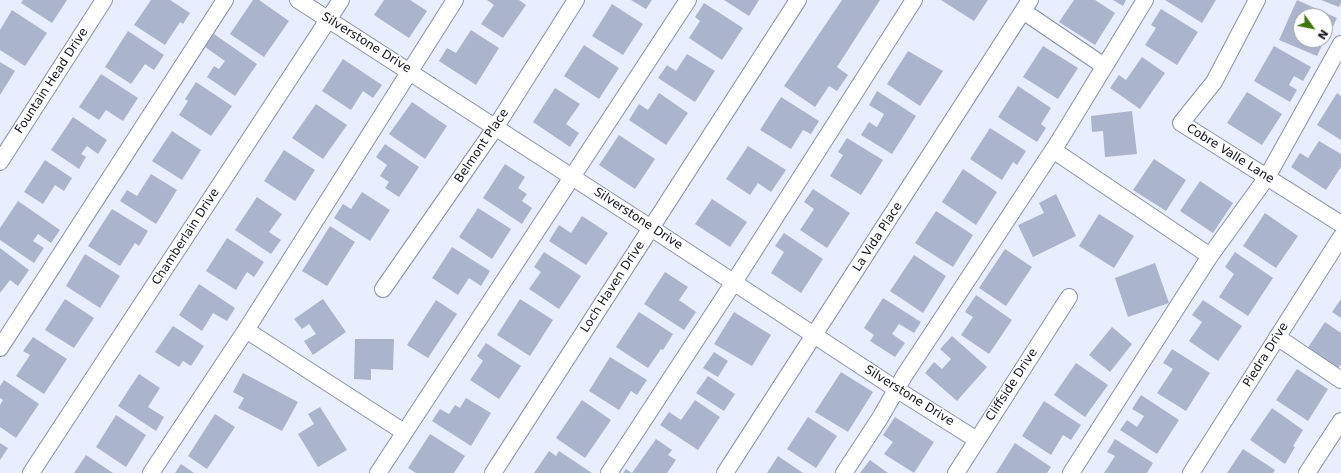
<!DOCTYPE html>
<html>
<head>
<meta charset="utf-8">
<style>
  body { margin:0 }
  #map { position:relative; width:1341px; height:473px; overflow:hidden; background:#e8eefe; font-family:"DejaVu Sans",sans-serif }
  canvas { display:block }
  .north { position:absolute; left:1293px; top:8px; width:40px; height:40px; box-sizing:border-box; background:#fff; border:1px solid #9fa0a4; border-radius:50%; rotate:123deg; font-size:11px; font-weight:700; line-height:16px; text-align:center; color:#0f121b }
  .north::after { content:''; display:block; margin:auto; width:14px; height:18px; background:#3c760a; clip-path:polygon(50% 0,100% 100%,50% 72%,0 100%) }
</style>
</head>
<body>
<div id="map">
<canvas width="1341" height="473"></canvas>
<div class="north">N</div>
</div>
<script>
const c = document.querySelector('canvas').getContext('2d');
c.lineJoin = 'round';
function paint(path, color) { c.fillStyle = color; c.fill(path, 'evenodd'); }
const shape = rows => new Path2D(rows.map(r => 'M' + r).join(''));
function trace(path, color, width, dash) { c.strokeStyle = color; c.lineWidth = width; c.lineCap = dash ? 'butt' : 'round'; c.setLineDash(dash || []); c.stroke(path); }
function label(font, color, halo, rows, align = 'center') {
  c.font = font + ' "DejaVu Sans",sans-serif'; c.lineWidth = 3; c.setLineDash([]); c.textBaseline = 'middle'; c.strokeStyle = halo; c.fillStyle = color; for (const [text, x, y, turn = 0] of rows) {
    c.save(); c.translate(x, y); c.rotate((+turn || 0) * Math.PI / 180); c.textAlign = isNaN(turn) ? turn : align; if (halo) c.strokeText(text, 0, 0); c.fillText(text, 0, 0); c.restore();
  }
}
const building = shape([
  [23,0,67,0,52,23,21,3],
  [151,0,170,0,190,13,183,24,180,22,165,45,134,25],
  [253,0,259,0,289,21,264,57,230,34],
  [384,0,410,0,427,11,409,38,374,15],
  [487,0,519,0,526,5,503,38,481,24,494,5],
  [631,0,652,0,646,9],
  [724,0,759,0,749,16],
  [842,0,880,0,837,67,848,75,837,91,829,86,815,107,784,86],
  [941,0,988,0,974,21],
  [1074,0,1095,0,1115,13,1095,45,1059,22],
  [1113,0,1126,0,1123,6],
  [1165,0,1216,0,1202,23],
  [1297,0,1337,18,1331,31,1325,29,1325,16,1301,16,1301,40,1324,41,1317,56,1279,40],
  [1321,0,1341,0,1341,3,1339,7],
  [704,3,743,28,722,60,689,38,700,21,695,17],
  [612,4,643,24,623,55,592,36],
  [1161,9,1198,32,1177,65,1145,45,1156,28,1151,25],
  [12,10,47,33,25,66,0,50,0,30],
  [471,30,499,48,476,85,439,61,447,48,456,53],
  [128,31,164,55,154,70,145,64,131,84,105,67],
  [214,34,257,64,235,96,207,77,214,66,219,69,225,61,205,47],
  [584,45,619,68,599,99,564,76],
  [1043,46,1078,68,1058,99,1023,77],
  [1274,46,1311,67,1303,81,1294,76,1289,85,1297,90,1290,102,1254,81],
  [908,51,943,71,920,106,887,84],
  [687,54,715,71,695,102,658,78,667,65,676,71],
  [1142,57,1165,73,1140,109,1110,88,1119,75,1126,80],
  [343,59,382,85,373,98,363,91,351,110,322,91],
  [0,62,15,71,0,95],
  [101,74,138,98,123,121,106,110,99,120,79,107],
  [196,82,232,106,211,136,179,115,188,101,185,99],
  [1018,86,1051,108,1041,124,1046,128,1037,142,998,117],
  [555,88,580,104,566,124,579,133,570,147,533,122],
  [877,91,916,116,892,154,861,135,869,122,877,127,884,114,869,105],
  [1247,92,1282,114,1262,145,1227,123],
  [659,93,688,113,666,145,629,120,639,104,648,110],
  [1337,93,1341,96,1341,140,1317,125],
  [781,97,819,121,811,134,803,130,791,149,760,130],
  [412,102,447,126,425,159,389,134],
  [316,104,347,125,323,159,292,138],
  [1132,111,1137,154,1105,157,1103,131,1092,132,1091,116],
  [73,117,107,140,98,154,87,146,81,154,86,157,79,169,51,150],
  [990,128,1026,151,1017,165,1013,162,1002,180,970,159],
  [172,131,201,150,182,180,152,161],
  [619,135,655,159,635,189,599,165],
  [847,138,883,160,861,195,830,176,843,155,838,152],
  [1319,141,1341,154,1341,167,1326,190,1291,167,1300,153,1308,158],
  [385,144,419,167,399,197,385,188,389,182,380,176,387,165,376,157],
  [748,146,786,170,771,192,758,183,750,195,726,179],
  [284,150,315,170,295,201,264,181],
  [1154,159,1186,180,1166,211,1133,190],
  [45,160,72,178,64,191,55,185,43,204,24,192],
  [505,164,525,177,518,188,527,194,522,201,532,208,522,224,483,198],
  [963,169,997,192,976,225,942,202],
  [151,174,177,190,156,224,120,201,127,190,137,196],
  [1200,181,1233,203,1213,233,1180,211],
  [813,189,850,213,827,248,800,230,814,209,804,202],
  [362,192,390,210,370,241,334,218,343,204,351,209],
  [1056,194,1076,236,1033,257,1018,225,1044,213,1039,203],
  [257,197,282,214,269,232,281,240,271,254,235,230],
  [712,199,747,222,730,247,695,224],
  [18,201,60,230,51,243,38,234,33,241,44,248,34,263,0,240,0,228],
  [478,208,511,229,492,259,459,237],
  [112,209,148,231,139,246,135,243,120,266,88,246],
  [936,211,973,235,953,267,915,243],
  [1265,213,1298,236,1276,268,1243,246],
  [1099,214,1134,236,1114,268,1079,246],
  [582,216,608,233,586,265,549,241,559,225,571,233],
  [330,226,355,242,327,286,302,271],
  [784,233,823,259,801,293,771,273,784,252,775,246],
  [227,238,264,262,254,277,247,272,236,290,206,271],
  [452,247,490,271,481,286,469,278,458,295,432,278],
  [0,248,29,270,18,286,10,280,0,293],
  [1005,249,1032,267,1006,306,979,288],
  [544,252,581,276,559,309,529,289,541,272,534,267],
  [1235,252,1273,278,1248,316,1219,297,1234,274,1225,267],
  [85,254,120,276,100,308,66,286],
  [914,255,946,276,923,313,890,291],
  [1155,263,1169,303,1128,317,1115,278],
  [665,272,688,287,679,300,696,312,684,330,644,304],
  [199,284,235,308,227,321,213,313,202,331,179,315],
  [976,295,1012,320,989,354,961,335,973,317,965,312],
  [883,298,921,322,914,333,899,324,892,334,905,343,895,357,870,341,874,335,864,328],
  [65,299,94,318,74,348,45,330],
  [323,299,346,332,313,355,304,341,316,334,309,324,302,329,294,319],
  [520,299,553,320,530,356,497,335],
  [1341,299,1341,318,1332,312],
  [436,300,457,314,428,358,407,345],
  [1203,300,1242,326,1218,361,1189,341,1202,322,1192,315],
  [639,312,673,334,663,350,661,349,648,368,616,347],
  [734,312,771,335,752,366,714,344],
  [1325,322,1341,333,1341,364,1336,372,1305,352],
  [173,326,204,346,191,366,183,361,179,367,155,352],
  [1112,327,1132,344,1110,372,1089,355],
  [952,336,987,367,957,401,925,373,934,362,942,369,951,359,940,349],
  [33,337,67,359,44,394,16,376,30,355,23,351],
  [355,339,394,339,393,370,371,369,371,380,354,379],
  [486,343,521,366,499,399,470,380,483,361,477,356],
  [1172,349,1210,373,1186,411,1157,393,1173,369,1163,363],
  [714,352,728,361,718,377,703,368],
  [610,357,647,380,637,395,631,391,619,410,589,391],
  [1076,363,1108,385,1085,417,1054,395],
  [1297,369,1328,389,1308,421,1276,400],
  [841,372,873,392,848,432,815,412],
  [243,373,298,402,282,431,238,408,244,398,233,392],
  [139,374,160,388,148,407,164,417,156,431,118,406],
  [708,376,735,394,724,411,696,393],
  [4,380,39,404,16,438,0,427,0,405,3,400,0,398,0,386],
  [1141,395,1179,420,1157,454,1120,430,1127,420,1137,427,1144,416,1132,409],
  [466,398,491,413,471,446,432,421,440,409,449,414,455,405,460,408],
  [582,400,611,420,585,458,556,438],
  [695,400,720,417,698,450,660,425,669,412,681,420],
  [1044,401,1081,425,1071,440,1063,435,1051,455,1022,436],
  [320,407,347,450,318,467,298,434,314,424,308,414],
  [1272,408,1303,430,1293,446,1295,447,1285,464,1250,440],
  [215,414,235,427,207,469,188,456],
  [116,415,146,435,126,467,96,447],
  [808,417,837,436,816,468,787,449],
  [895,417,934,442,914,473,884,454,893,442,883,435],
  [430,434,465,456,454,473,416,473,408,468],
  [656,439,672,450,668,455,676,460,667,473,632,473],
  [1115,439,1153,463,1147,473,1104,473,1115,456,1107,452],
  [0,443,8,448,0,460],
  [1015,443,1051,467,1047,473,996,473],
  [1243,449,1275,470,1273,473,1227,473],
  [549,451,556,456,559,451,592,473,534,473],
  [86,455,113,473,74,473],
  [778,456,803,473,767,473],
  [870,460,888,473,860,473],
  [181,464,194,473,175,473],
  [626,469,632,473,623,473]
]);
const minor = shape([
  [298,0,651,228,896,389,977,440],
  [1257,0,1214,82,1181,123,1341,224],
  [1023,11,1104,66],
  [1053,150,1210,256],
  [0,162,104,0],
  [383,289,495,128,576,0],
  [246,330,404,432],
  [1277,337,1341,380],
  [0,348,225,0],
  [31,473,341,0],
  [151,473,246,330,455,0],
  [378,473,688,0],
  [493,473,798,0],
  [609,473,734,282,914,0],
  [725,473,1030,0],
  [844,473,880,418,904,376,1059,141,1145,0],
  [956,473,1069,297],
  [1071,473,1210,256,1267,177,1341,44],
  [1191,473,1341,237],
  [1307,473,1341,421]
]);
const streetNames = [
  ["Silverstone Drive",366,43,32],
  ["Fountain Head Drive",52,81,-57],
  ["Belmont Place",482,146,-56],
  ["Cobre Valle Lane",1230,154,32],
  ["Silverstone Drive",638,219,33],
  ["Chamberlain Drive",186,237,-57],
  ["La Vida Place",878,237,-57],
  ["Loch Haven Drive",613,287,-57],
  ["Piedra Drive",1266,355,-58],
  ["Cliffside Drive",1012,385,-57],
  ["Silverstone Drive",909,396,32]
];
paint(building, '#abb4cd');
trace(minor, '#8991aa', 18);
trace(minor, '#fff', 16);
label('12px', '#0f121b', '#fff', streetNames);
</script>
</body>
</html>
